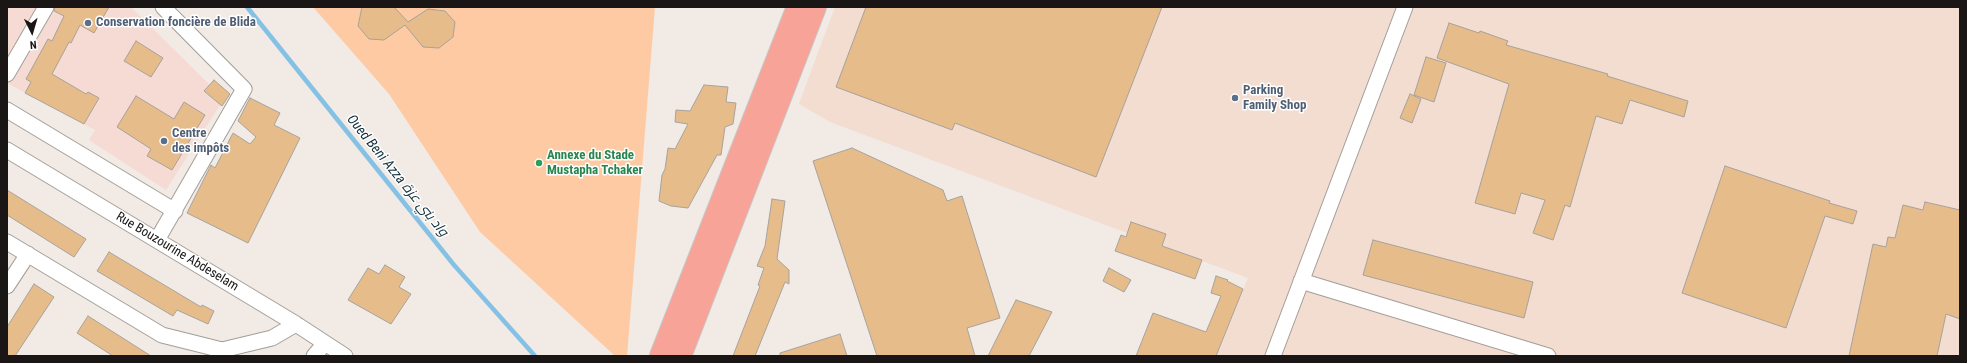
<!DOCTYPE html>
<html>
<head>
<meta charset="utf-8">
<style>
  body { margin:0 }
  #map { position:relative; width:1967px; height:363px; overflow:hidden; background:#f1eae5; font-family:"Roboto Condensed",sans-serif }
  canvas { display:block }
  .frame { position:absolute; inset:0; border:8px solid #191615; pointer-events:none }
  .north { position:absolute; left:12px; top:12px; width:40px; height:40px; -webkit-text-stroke:3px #fff; paint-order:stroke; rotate:175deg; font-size:11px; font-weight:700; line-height:16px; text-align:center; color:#191615 }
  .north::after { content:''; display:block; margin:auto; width:14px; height:18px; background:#191615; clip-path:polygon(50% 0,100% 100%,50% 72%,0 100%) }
</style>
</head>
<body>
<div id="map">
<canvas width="1967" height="363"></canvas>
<div class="frame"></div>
<div class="north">N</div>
</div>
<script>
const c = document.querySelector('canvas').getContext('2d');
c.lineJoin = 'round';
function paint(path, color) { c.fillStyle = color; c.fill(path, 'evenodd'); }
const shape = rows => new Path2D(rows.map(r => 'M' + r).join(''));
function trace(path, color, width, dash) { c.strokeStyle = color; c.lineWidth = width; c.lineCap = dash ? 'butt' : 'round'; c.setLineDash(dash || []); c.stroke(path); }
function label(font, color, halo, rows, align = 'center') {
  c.font = font + ' "Roboto Condensed",Cairo,sans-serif'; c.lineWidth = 3; c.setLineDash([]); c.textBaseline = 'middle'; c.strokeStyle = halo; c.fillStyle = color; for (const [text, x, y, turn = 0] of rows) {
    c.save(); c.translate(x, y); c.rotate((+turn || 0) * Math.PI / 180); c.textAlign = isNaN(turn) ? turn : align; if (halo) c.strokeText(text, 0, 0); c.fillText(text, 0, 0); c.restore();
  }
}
const commercial = shape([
  [7,7,131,7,224,99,166,190,89,140,95,130,7,83]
]);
const industrial = shape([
  [835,7,1960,7,1960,356,1216,356,1248,278,830,122,799,104]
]);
const green = shape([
  [313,7,655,7,627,356,615,356,480,232,389,94]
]);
const stream = shape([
  [247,7,454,265,535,356]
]);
const building = shape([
  [55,7,109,7,94,33,80,25,71,43,69,42,52,74,86,94,88,92,99,98,84,124,25,93,31,82,26,79,48,39,52,41,64,16,54,11,55,7],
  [362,7,394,7,408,22,428,9,445,11,455,22,453,37,439,48,423,47,405,25,384,40,369,39,358,26,362,7],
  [866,7,1162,7,1096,177,955,123,952,130,836,87,866,7],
  [1449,23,1479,33,1480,31,1508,41,1506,45,1608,74,1607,76,1688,101,1684,117,1630,100,1622,124,1596,116,1570,207,1565,205,1553,240,1533,233,1545,200,1521,193,1515,214,1475,203,1509,84,1437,58,1449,23],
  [136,41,163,58,151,77,124,61,136,41],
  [1426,57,1446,63,1434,102,1414,95,1426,57],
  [214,80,230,94,222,106,204,91,214,80],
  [704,85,728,87,726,102,736,103,733,124,725,127,721,155,717,155,688,208,671,206,659,201,662,175,665,169,668,148,675,149,688,124,675,122,676,110,690,111,704,85],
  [1410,94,1421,99,1412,123,1400,118,1410,94],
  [136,96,174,119,184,102,205,115,172,170,147,156,151,149,117,127,136,96],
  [250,98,280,113,274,125,300,138,248,243,187,213,211,165,215,168,233,133,250,144,256,137,238,121,250,98],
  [852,148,943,190,947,201,962,196,1000,318,967,328,975,356,877,356,813,161,852,148],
  [1725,166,1830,201,1829,203,1857,211,1853,224,1825,216,1786,328,1682,293,1725,166],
  [7,190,86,239,74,257,7,215,7,190],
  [772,199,785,201,777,259,789,270,789,284,785,282,755,356,733,356,760,286,758,285,764,268,757,266,765,246,772,199],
  [1925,202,1960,210,1960,319,1946,314,1937,356,1849,356,1873,244,1886,247,1888,237,1895,238,1903,205,1923,210,1925,202],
  [1131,222,1166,234,1162,246,1202,260,1195,279,1115,251,1121,235,1126,237,1131,222],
  [1373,240,1533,282,1524,318,1363,275,1373,240],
  [109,252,201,307,202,305,214,311,208,324,177,310,173,316,97,271,109,252],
  [385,265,405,277,399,287,411,294,391,324,348,300,368,268,379,274,385,265],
  [1109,268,1131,280,1124,292,1103,281,1109,268],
  [1216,276,1228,280,1227,281,1243,289,1216,356,1136,356,1153,313,1206,332,1221,296,1211,293,1216,276],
  [34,284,54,297,15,356,7,356,7,327,34,284],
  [1016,300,1052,312,1029,356,988,356,1016,300],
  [88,316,151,356,113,356,77,333,88,316],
  [840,334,847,356,780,356,780,353,840,334]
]);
const minor = shape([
  [7,74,46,7],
  [7,110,175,211],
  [7,150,296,324,345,356],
  [157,240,244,89,163,7],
  [7,242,162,335,222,350],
  [1301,281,1548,356],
  [7,286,28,254],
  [217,356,222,350,272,338,296,324],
  [314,356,325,343],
  [1273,356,1405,7]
]);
const highway = shape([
  [661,356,798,7],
  [680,356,815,7]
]);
const markers = [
  [88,23,4,"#5c6f8a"],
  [1235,98,4,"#5c6f8a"],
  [164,141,4,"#5c6f8a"],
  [539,163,4,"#2e9e5b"]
];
const serviceNames = [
  ["Conservation foncière de Blida",96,23],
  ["Parking",1243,91],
  ["Family Shop",1243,106],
  ["Centre",172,134],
  ["des impôts",172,149]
];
const leisureNames = [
  ["Annexe du Stade",547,156],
  ["Mustapha Tchaker",547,171]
];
const streetNames = [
  ["Rue Bouzourine Abdeselam",177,252,31]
];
const waterNames = [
  ["Oued Beni Azza واد بني عزة",397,176,51]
];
paint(commercial, '#f5dbd4');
paint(industrial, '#f3dcd0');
paint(green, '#fecaa4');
trace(stream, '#84c1e4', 4.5);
paint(building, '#e6bc8b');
trace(building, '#a7a29c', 1);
trace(minor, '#a49e99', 17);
trace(highway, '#c8c7c7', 24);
trace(minor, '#fff', 15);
trace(highway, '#f8a397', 22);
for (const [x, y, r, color] of markers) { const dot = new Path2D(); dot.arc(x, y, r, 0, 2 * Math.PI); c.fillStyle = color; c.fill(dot); trace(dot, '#fff', 1.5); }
label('bold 13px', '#4e5e75', '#fff', serviceNames, 'left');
label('bold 13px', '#27864d', '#fff', leisureNames, 'left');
label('13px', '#191615', '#fff', streetNames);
label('italic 14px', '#122f3e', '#fff', waterNames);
</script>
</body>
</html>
